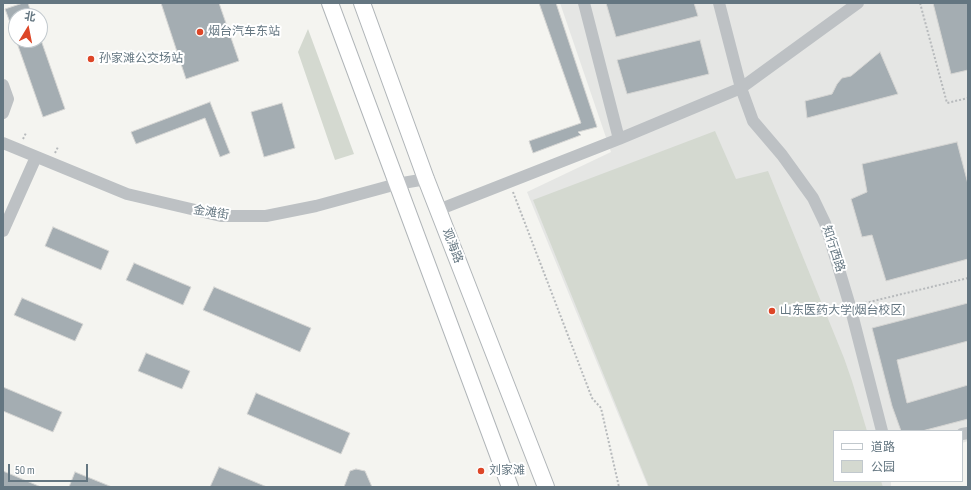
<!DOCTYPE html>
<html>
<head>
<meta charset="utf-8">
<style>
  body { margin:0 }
  #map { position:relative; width:971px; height:490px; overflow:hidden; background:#f4f4f0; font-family:"Sofia Sans Condensed","Noto Sans SC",sans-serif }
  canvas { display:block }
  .frame { position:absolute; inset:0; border:4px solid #647681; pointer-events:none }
  .legend { position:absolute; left:833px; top:430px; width:130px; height:52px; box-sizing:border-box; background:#fff; border:1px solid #c1c8cd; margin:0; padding:5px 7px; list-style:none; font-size:12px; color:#647681 }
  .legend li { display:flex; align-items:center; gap:8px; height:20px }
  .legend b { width:20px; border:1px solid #c1c8cd }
  .north { position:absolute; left:8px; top:8px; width:40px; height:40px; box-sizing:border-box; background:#fff; border:1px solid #c1c8cd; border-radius:50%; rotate:10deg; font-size:11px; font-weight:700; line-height:16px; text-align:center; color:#647681 }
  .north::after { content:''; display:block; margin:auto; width:14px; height:18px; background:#dd4627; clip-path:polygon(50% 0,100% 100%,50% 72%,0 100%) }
  .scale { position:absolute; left:8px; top:464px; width:80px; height:18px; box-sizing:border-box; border:2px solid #647681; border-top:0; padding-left:5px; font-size:12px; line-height:14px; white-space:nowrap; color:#647681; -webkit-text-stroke:3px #fff; paint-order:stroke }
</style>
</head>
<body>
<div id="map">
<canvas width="971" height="490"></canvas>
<div class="frame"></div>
<ul class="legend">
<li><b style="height:5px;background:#fff"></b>道路</li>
<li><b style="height:11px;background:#d4d9d0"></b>公园</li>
</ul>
<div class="north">北</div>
<div class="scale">50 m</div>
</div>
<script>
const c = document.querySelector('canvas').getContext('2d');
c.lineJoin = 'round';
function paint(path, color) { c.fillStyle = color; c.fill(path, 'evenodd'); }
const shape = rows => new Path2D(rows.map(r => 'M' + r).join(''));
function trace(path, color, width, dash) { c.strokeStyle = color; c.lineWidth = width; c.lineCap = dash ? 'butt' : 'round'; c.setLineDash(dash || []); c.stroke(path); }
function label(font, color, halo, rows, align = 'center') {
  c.font = font + ' "Sofia Sans Condensed","Noto Sans SC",sans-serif'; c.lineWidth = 4; c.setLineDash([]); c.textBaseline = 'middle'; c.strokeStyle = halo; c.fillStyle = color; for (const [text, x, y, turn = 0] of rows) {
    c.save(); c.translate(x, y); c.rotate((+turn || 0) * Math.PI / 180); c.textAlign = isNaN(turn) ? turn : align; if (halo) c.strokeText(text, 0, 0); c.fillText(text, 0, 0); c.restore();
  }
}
const built = shape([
  [560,3,968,3,968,441,962,443,962,431,834,431,834,481,891,481,891,487,648,487,527,192,611,152]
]);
const green = shape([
  [308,29,354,154,335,160,298,52],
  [715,131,736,179,768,171,844,358,852,381,867,431,834,431,834,481,881,481,883,487,649,487,533,200]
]);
const building = shape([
  [23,3,28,3,32,16,16,16,16,35,15,36,5,9,23,3],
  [161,3,219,3,239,61,186,79,161,3],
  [539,3,556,3,597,127,578,132,581,135,533,153,529,141,581,123,539,3],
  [606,3,694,3,698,16,616,37,606,3],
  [933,3,968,3,968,70,951,74,933,3],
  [16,40,41,40,65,109,43,117,16,40],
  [700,40,709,74,627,94,617,60,700,40],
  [880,52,898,94,807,118,805,101,832,94,837,84,842,78,851,76,880,52],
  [210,102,230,153,220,157,205,118,136,144,131,132,210,102],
  [282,103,295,148,264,157,251,112,282,103],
  [957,142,968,184,968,259,886,281,872,235,862,237,851,199,867,192,862,164,957,142],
  [53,227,109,251,101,270,45,246,53,227],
  [134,263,191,287,183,305,126,280,134,263],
  [214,287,311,328,300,352,203,310,214,287],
  [22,298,83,324,75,341,14,315,22,298],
  [968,303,968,341,897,360,907,403,968,385,968,419,922,431,901,431,892,406,872,328,968,303],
  [146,353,190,371,182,389,138,371,146,353],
  [3,387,62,412,53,432,3,411,3,387],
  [256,393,350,433,341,454,247,414,256,393],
  [219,467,267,487,210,487,219,467],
  [356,469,365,471,372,487,344,487,350,471,356,469],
  [3,471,41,487,3,487,3,471],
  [75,472,112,487,69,487,75,472]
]);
const path = shape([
  [920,3,947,103,968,98],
  [23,139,26,133],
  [55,153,58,147],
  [513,192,592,398,601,408,619,487],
  [861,304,968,278]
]);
const minor = shape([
  [584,3,619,139],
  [719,3,741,88,753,121,782,155,813,198,825,223,850,306,882,431],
  [3,85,8,99,3,113],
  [3,143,127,194,221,216,266,216,316,206,397,184,426,179],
  [438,210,619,139,741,88,858,3],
  [3,231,36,157],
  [962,434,968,433]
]);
const major = shape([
  [330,3,510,487],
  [362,3,426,179,546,487]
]);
const markers = [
  [200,32,4,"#dd4627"],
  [91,59,4,"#dd4627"],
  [772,311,4,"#dd4627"],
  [481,471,4,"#dd4627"]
];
const poiNames = [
  ["烟台汽车东站",208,32],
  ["孙家滩公交场站",99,59],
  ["山东医药大学(烟台校区)",780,311],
  ["刘家滩",489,471]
];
const streetNames = [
  ["金滩街",211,213,9],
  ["观海路",452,246,69],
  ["知行西路",833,249,72]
];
paint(built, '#e5e6e4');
paint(green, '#d4d9d0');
paint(building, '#a4adb2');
trace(building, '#d5d5d3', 1);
trace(major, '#b0b5b8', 18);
trace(path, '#b7babc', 2, [2, 2]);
trace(minor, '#bdc1c4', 12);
trace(major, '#fff', 16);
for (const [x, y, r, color] of markers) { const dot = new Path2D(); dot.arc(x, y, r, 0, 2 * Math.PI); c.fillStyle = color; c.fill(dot); trace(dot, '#fff', 1.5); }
label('12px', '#647681', '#fff', poiNames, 'left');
label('12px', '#647681', '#fff', streetNames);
</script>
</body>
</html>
